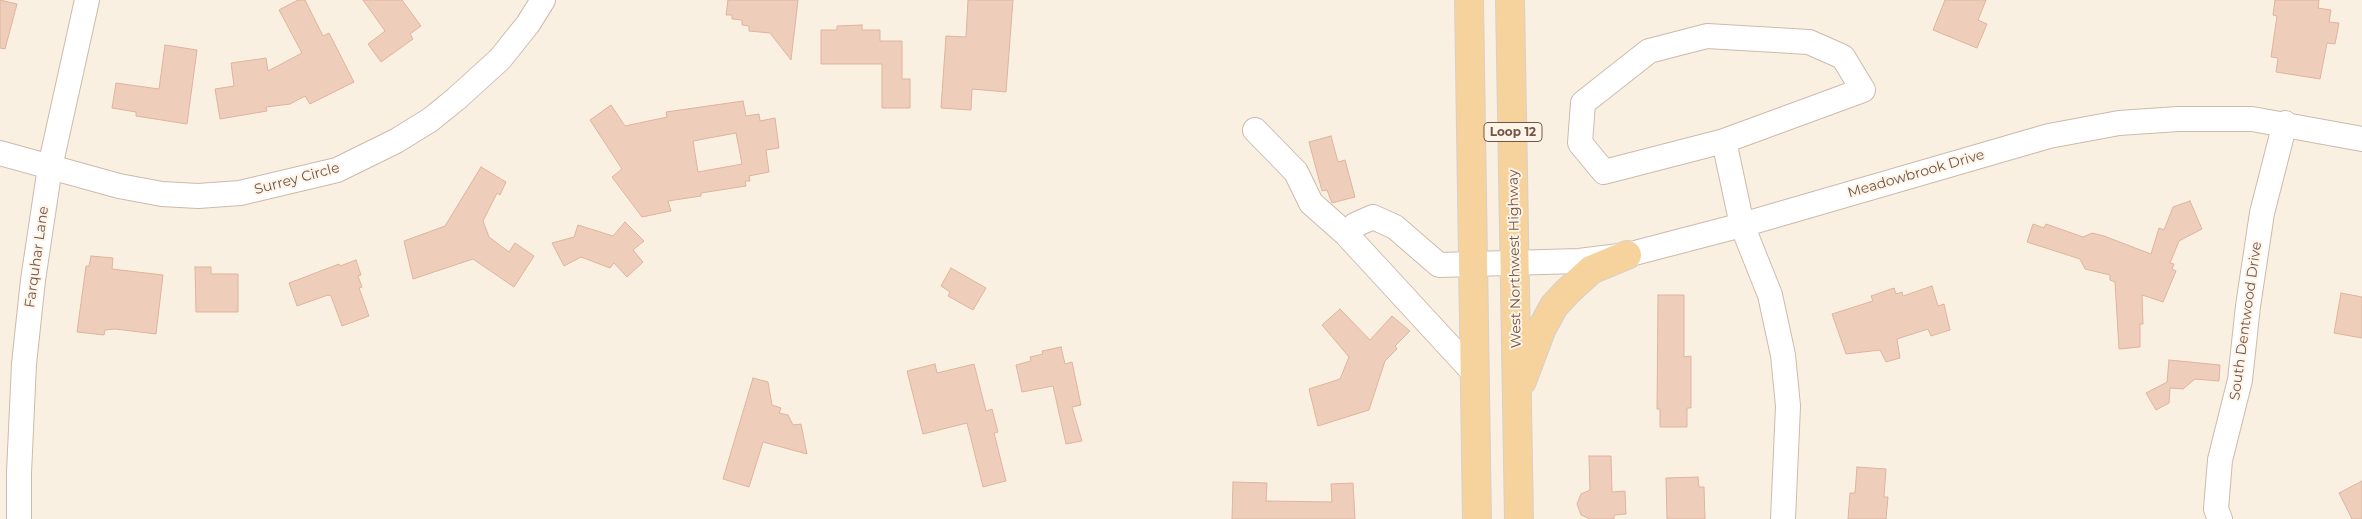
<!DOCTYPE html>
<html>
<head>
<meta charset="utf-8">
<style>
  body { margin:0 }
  canvas { display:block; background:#faf0e1 }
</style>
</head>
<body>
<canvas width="2362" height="519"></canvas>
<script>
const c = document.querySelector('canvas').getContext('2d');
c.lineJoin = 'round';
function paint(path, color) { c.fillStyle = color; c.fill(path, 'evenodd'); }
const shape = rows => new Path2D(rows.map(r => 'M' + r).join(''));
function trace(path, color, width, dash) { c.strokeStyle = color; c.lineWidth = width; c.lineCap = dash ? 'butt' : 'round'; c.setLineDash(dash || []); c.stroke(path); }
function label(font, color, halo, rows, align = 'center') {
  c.font = font + ' Montserrat,sans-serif'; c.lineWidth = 4; c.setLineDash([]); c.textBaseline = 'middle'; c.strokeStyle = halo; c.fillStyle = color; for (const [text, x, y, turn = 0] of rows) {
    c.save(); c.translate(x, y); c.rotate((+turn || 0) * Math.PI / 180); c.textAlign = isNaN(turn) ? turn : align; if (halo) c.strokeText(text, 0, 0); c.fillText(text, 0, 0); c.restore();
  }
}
const building = shape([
  [0,0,17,4,5,49,0,48,0,0],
  [298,0,305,0,323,36,329,33,354,82,310,104,305,96,290,104,266,107,267,111,220,119,215,89,234,86,231,63,266,58,268,71,302,53,279,10,298,0],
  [363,0,402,0,421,26,410,34,413,39,381,62,368,44,385,31,363,0],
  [728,0,798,0,791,60,770,33,749,31,749,26,742,25,742,20,732,19,732,15,726,15,728,0],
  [968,0,1013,0,1006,92,972,89,971,110,941,108,946,36,966,37,968,0],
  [1945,0,1986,0,1978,20,1987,24,1977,48,1933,30,1945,0],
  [2275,0,2319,0,2318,8,2331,10,2329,22,2339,23,2335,44,2327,43,2320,79,2276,72,2278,58,2271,57,2277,16,2273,15,2275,0],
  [862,25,862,30,880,30,880,41,902,41,902,79,910,79,910,108,882,108,882,64,821,64,821,30,837,30,837,26,862,25],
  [165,45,197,50,187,124,136,116,136,112,112,108,116,83,159,89,165,45],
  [743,101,746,116,759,114,760,121,775,118,779,148,766,150,769,172,749,176,750,181,745,181,746,186,701,193,701,196,668,201,671,211,642,217,612,177,622,169,590,120,611,105,625,126,667,117,666,112,743,101],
  [736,133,742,164,698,172,693,141,736,133],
  [1331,136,1338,162,1345,160,1355,197,1332,203,1327,190,1322,191,1309,142,1331,136],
  [481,167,506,182,500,195,497,193,483,221,489,237,509,252,515,243,534,256,514,287,473,259,413,279,404,241,445,226,481,167],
  [2190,201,2202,229,2179,241,2170,263,2174,264,2172,269,2176,271,2163,302,2142,295,2143,324,2140,324,2140,347,2119,349,2115,282,2110,280,2110,275,2085,269,2080,259,2027,242,2033,224,2044,228,2046,224,2083,237,2092,233,2104,236,2151,254,2159,228,2164,230,2173,207,2190,201],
  [625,222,644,241,633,250,643,262,627,277,614,263,610,268,581,257,564,266,552,243,574,237,578,225,613,236,625,222],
  [91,256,113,258,112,269,163,275,156,334,115,329,105,330,104,335,77,332,86,266,89,266,91,256],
  [356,260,361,275,358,276,362,287,359,288,369,316,342,326,331,296,328,295,297,306,289,283,339,264,340,266,356,260],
  [195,267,211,267,211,274,238,274,238,312,196,312,195,267],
  [951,268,986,288,973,310,948,296,950,292,941,286,951,268],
  [1932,286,1938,306,1944,304,1950,330,1931,336,1928,329,1897,339,1900,358,1886,362,1880,350,1846,354,1832,314,1873,301,1871,296,1894,288,1896,294,1902,292,1903,296,1932,286],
  [2341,293,2362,297,2362,338,2334,333,2341,293],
  [1658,295,1684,295,1684,357,1691,356,1691,408,1687,408,1687,427,1660,427,1660,409,1657,409,1658,295],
  [1340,309,1370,340,1392,316,1410,331,1395,346,1397,349,1385,361,1369,410,1318,426,1309,389,1340,379,1349,357,1322,325,1340,309],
  [1061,347,1065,364,1072,362,1081,405,1072,407,1082,441,1066,444,1053,386,1022,392,1016,365,1031,361,1030,357,1043,354,1042,351,1061,347],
  [2169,360,2220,365,2219,381,2195,379,2183,389,2170,388,2169,403,2156,410,2146,393,2167,382,2169,360],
  [935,364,937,373,974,364,986,411,992,409,998,432,994,433,1006,481,983,487,967,423,923,434,907,371,935,364],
  [753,378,768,382,772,405,781,408,779,413,788,415,793,425,801,424,807,454,763,442,749,487,723,479,753,378],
  [1589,456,1611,456,1612,492,1625,491,1626,514,1614,515,1614,519,1590,519,1581,515,1577,504,1581,494,1590,490,1589,456],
  [1857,467,1886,469,1884,497,1888,497,1886,519,1848,519,1850,493,1855,493,1857,467],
  [1698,477,1699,487,1704,487,1705,519,1667,519,1666,478,1698,477],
  [2362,481,2362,519,2352,519,2339,493,2362,481],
  [1233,482,1267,483,1266,501,1332,502,1331,484,1353,483,1355,519,1232,519,1233,482]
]);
const minor = shape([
  [1707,36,1809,42,1843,57,1863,90,1724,141,1604,172,1580,143,1583,103,1649,51,1707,36],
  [1255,130,1296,172,1311,203,1346,234],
  [1724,141,1742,225,1770,295,1783,355,1788,406,1783,519],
  [0,153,119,186,162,194,198,196,240,193,337,170,396,141,430,120,456,99,500,59,528,24,543,0],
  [1475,374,1346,234,1355,225,1373,217,1395,227,1439,265,1579,261,1627,255,1742,225,2049,136,2119,123,2178,119,2252,119,2362,139],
  [19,519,19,473,24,364,33,280,50,167,87,0],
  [2220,519,2216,509,2220,460,2240,380,2248,306,2262,213,2285,123]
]);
const major = shape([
  [1469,0,1477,519],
  [1510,0,1519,519],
  [1522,381,1542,328,1554,306,1567,292,1591,270,1627,255]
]);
const shields = [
  [1513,132,58]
];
const shieldNames = [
  ["Loop 12",1513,132]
];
const streetNames = [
  ["Meadowbrook Drive",1916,174,-16],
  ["Surrey Circle",297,179,-15],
  ["Farquhar Lane",37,257,-82],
  ["West Northwest Highway",1515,259,-91],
  ["South Dentwood Drive",2246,321,-82]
];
paint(building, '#eecebb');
trace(building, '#dfb49c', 1);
trace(minor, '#cdbaac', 26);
trace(major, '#d7d0cc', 30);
trace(minor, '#fff', 24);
trace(major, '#f6d29d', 28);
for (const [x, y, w] of shields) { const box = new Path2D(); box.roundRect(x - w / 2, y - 9.5, w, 19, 4); c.fillStyle = '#fef4e7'; c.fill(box); trace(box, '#70564a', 1); }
label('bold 12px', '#70564a', null, shieldNames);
label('14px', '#70564a', '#fef4e7', streetNames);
</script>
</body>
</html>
